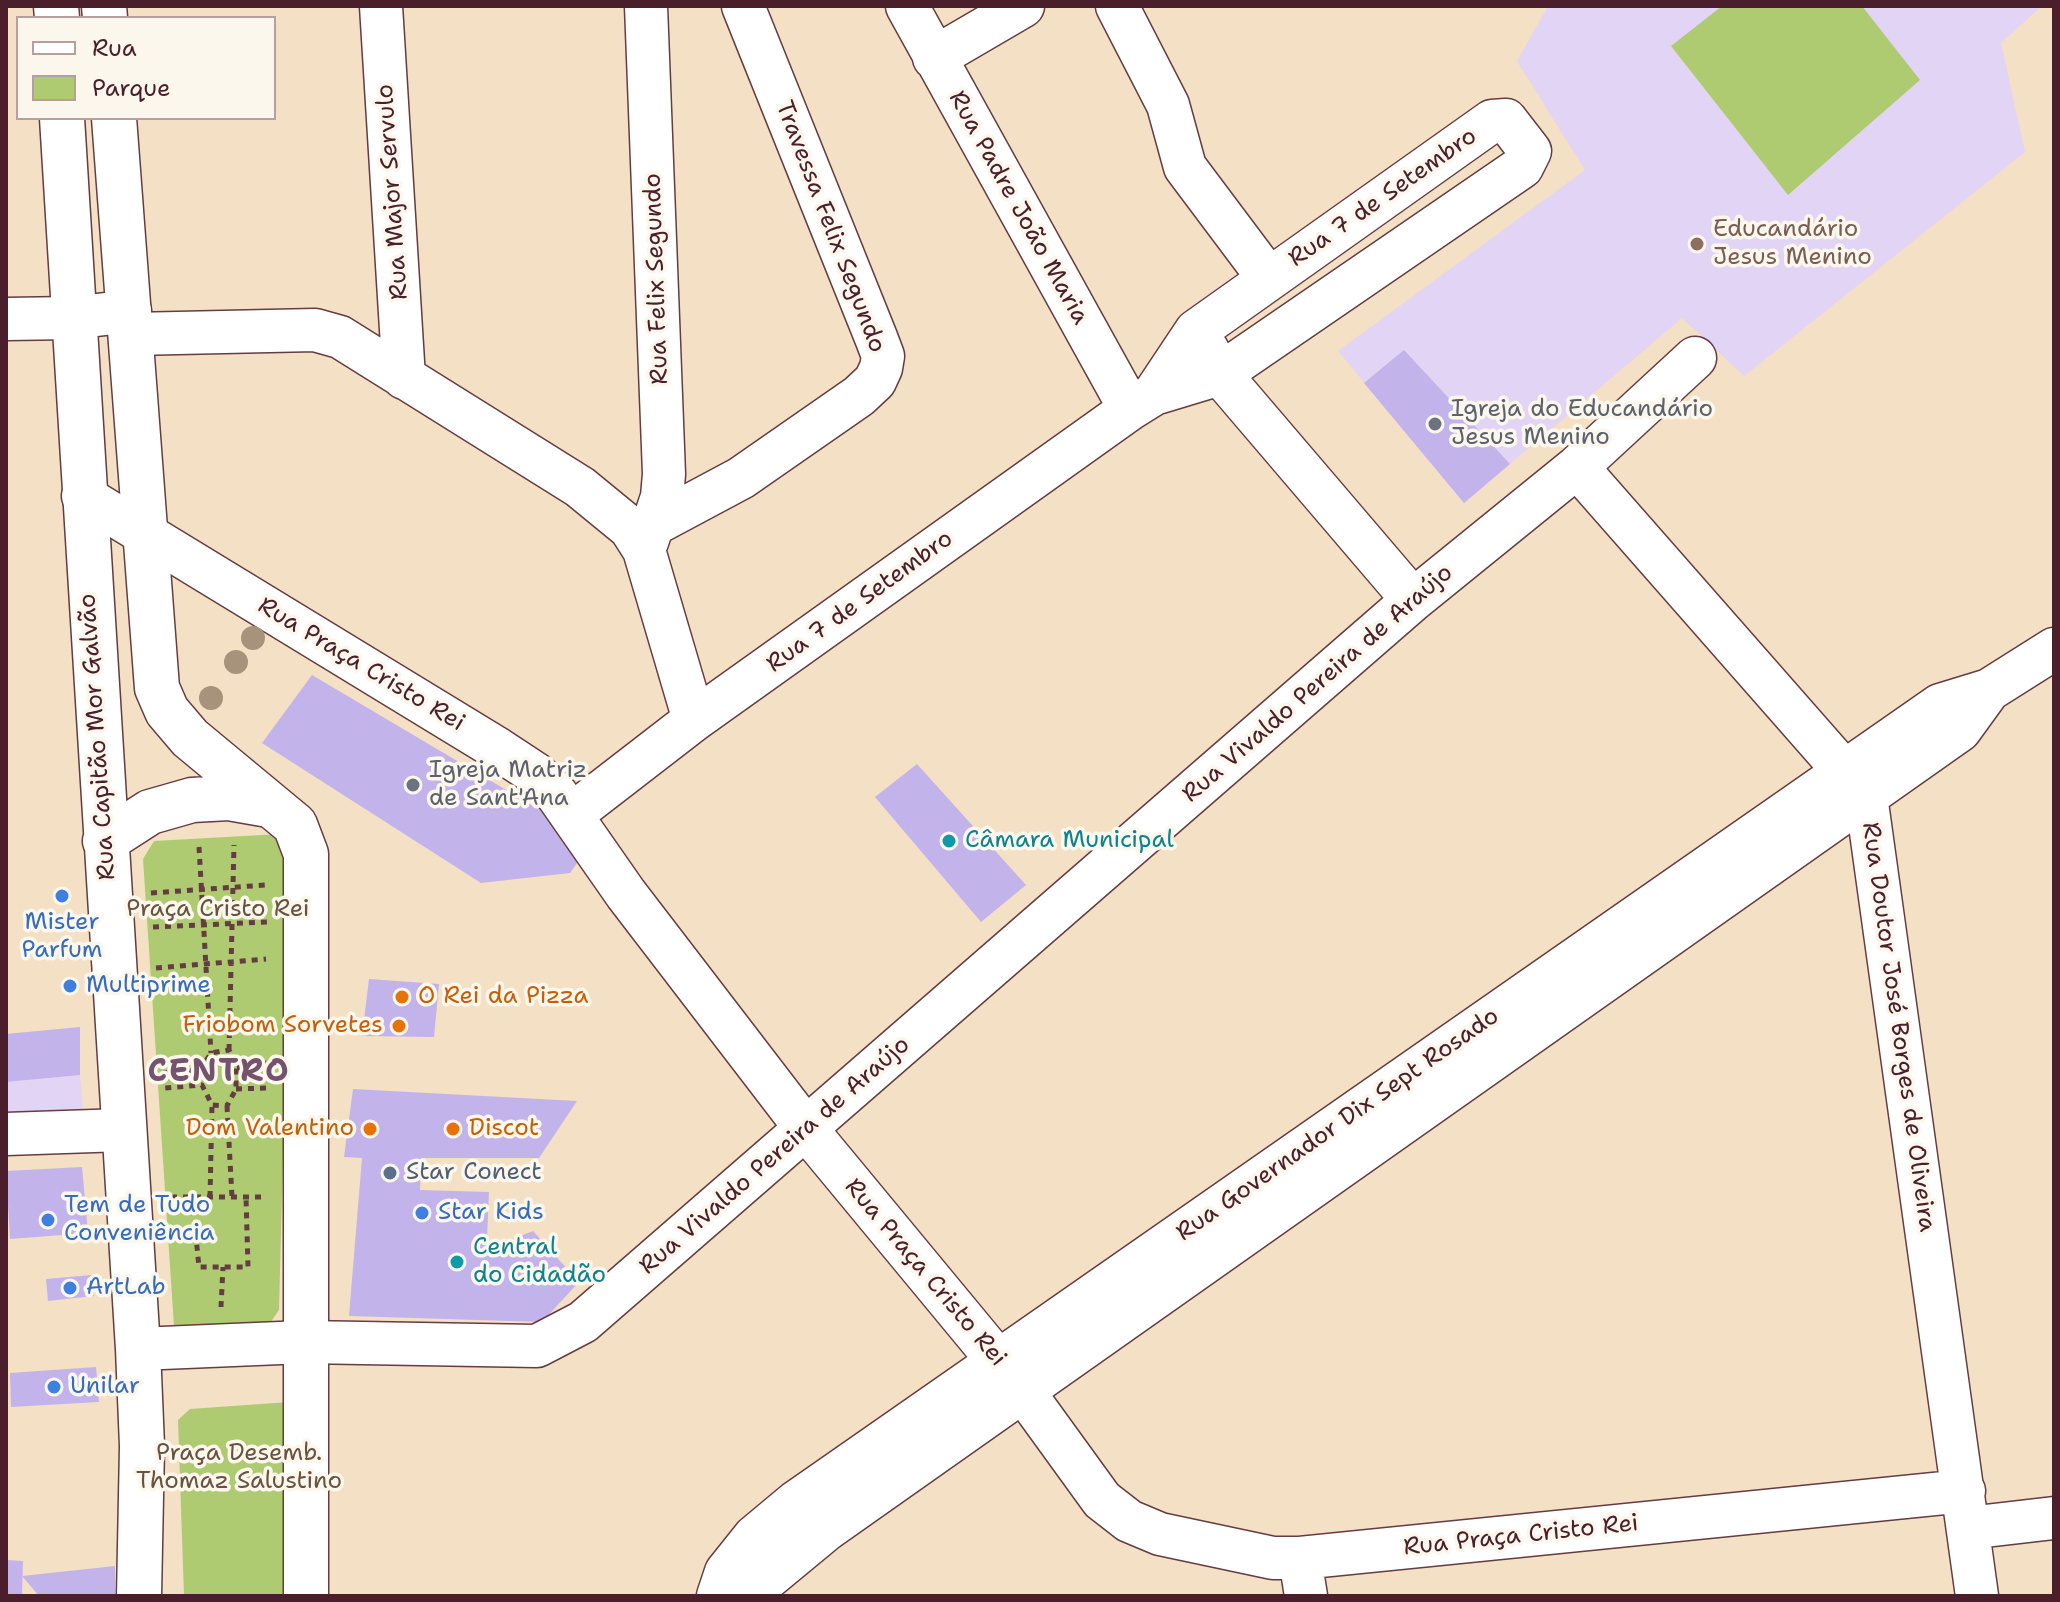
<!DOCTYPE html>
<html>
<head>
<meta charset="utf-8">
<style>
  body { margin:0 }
  #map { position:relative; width:2060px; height:1602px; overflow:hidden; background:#f4e0c4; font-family:"Shantell Sans",sans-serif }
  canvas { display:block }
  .frame { position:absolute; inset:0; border:8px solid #4a1f2b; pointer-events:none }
  .legend { position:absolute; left:16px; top:16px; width:260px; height:104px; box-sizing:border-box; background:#fbf7ec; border:2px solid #b4a19f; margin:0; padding:10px 14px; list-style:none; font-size:24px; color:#4a1f2b }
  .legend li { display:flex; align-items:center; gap:16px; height:40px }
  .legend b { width:40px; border:2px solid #b4a19f }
</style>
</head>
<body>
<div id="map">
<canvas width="2060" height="1602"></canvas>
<div class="frame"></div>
<ul class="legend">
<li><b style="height:10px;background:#fff"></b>Rua</li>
<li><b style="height:22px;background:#afcb71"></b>Parque</li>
</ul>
</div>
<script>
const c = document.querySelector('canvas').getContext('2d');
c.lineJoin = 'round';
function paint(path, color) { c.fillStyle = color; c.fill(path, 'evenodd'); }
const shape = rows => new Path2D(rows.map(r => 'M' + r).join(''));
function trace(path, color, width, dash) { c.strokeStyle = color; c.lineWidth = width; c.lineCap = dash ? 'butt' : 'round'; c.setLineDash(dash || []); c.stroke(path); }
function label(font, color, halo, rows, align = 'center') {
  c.font = font + ' "Shantell Sans",sans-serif'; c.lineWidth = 7; c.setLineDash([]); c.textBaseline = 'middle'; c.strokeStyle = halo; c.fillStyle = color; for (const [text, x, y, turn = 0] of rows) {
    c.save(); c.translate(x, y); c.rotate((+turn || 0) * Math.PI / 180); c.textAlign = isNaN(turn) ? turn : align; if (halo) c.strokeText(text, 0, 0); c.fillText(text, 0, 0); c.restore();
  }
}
const built = shape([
  [1548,6,2042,6,2001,43,2025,152,1744,376,1682,318,1464,503,1338,351,1585,170,1517,61],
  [80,1075,84,1123,6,1129,6,1082]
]);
const green = shape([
  [1722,6,1862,6,1920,80,1788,195,1671,46],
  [280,834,291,846,279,1310,268,1326,174,1326,143,859,154,841],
  [289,1402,295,1596,184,1596,178,1420,190,1409]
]);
const building = shape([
  [1404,350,1510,464,1464,503,1364,383],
  [312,675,540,810,580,859,570,873,481,883,262,743],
  [917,764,1026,885,981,922,875,797],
  [369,979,439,984,434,1037,362,1036],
  [80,1027,80,1075,6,1082,6,1034],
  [353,1089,577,1101,539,1158,421,1158,420,1190,489,1192,487,1239,505,1242,533,1231,579,1282,542,1322,349,1316,362,1158,344,1157],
  [82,1167,88,1233,10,1239,6,1171],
  [92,1275,94,1296,48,1301,46,1279],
  [96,1367,99,1402,11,1407,10,1373],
  [6,1560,23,1561,22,1596,6,1596],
  [115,1566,115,1596,39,1596,22,1576]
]);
const path = shape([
  [199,847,211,1053],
  [151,893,266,885],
  [153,927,268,922],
  [156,968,266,959],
  [229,1050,234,845],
  [237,1068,267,1063],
  [163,1073,200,1070,211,1053,229,1050,236,1062,236,1089,227,1106,212,1105,202,1085,164,1088],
  [236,1089,267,1088],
  [227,1106,232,1197],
  [171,1197,266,1197],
  [192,1197,199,1267,248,1267,246,1197],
  [210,1197,212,1105],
  [221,1307,223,1267]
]);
const minor = shape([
  [381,6,404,378],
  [646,6,664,474,662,497,647,542],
  [907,6,1130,409],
  [1117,6,1168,105,1185,167,1269,279],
  [934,58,1023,6],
  [6,319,72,318,130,311],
  [132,334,315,330,340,337,580,487,630,528,644,550,694,720],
  [1207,349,1220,374,1413,600],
  [1577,467,1866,796,1977,1596],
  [83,496,498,749,536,774,557,795,626,894,807,1130,1023,1391,1102,1500,1129,1521,1160,1534,1273,1558,1300,1558,1964,1491],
  [653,525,741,478,859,396,875,381,881,368,883,356,877,340,743,6],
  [571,815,694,720,1130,409,1154,394,1220,374,1522,167,1530,151,1506,120,1492,121,1196,331,1154,394],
  [6,1134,123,1130],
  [138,1349,304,1342,537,1346,583,1322,1413,600,1577,467,1695,358],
  [1968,1528,2054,1518],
  [1300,1558,1306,1596],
  [718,1596,726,1572,754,1537,796,1502,1940,705,1989,690,2054,649],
  [746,1596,827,1529,1960,730,1989,690]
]);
const tertiary = shape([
  [56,6,57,18],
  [104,6,105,18],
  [62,118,138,1349,142,1446,139,1596],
  [114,118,157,688,167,711,190,738,295,825,306,854,306,1596],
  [105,841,150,812,192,800,229,798,269,805]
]);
const trees = [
  [253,638],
  [236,662],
  [211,698]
];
const markers = [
  [1697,244,8,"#8d6e63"],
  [1435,424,8,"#6b7280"],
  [413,785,8,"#6b7280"],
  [949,841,8,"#0f9aa8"],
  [62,896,8,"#3f7fe0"],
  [70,986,8,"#3f7fe0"],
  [402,997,8,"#e8710a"],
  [399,1026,8,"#e8710a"],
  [370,1129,8,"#e8710a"],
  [453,1129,8,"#e8710a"],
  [390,1173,8,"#5c6f8a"],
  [422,1213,8,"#3f7fe0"],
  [48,1220,8,"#3f7fe0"],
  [457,1262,8,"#0f9aa8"],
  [70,1288,8,"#3f7fe0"],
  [54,1387,8,"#3f7fe0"]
];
const streetNames = [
  ["Rua Major Servulo",393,192,-94],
  ["Rua 7 de Setembro",1383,198,-35],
  ["Rua Padre João Maria",1018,208,61],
  ["Travessa Felix Segundo",830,227,69],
  ["Rua Felix Segundo",657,279,-92],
  ["Rua 7 de Setembro",860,602,-36],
  ["Rua Praça Cristo Rei",361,665,31],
  ["Rua Vivaldo Pereira de Araújo",1318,684,-41],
  ["Rua Capitão Mor Galvão",98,737,-94],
  ["Rua Doutor José Borges de Oliveira",1898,1027,82],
  ["Rua Governador Dix Sept Rosado",1338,1125,-35],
  ["Rua Vivaldo Pereira de Araújo",775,1156,-41],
  ["Rua Praça Cristo Rei",925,1273,50],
  ["Rua Praça Cristo Rei",1521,1536,-6]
];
const educationNames = [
  ["Educandário",1713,230],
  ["Jesus Menino",1713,258]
];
const worshipNames = [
  ["Igreja do Educandário",1451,410],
  ["Jesus Menino",1451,438],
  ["Igreja Matriz",429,771],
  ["de Sant'Ana",429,799]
];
const cultureNames = [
  ["Câmara Municipal",965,841],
  ["Central",473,1248],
  ["do Cidadão",473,1276]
];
const parkNames = [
  ["Praça Cristo Rei",218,910],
  ["Praça Desemb.",239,1454],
  ["Thomaz Salustino",239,1482]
];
const shopNames = [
  ["Mister",62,923,"center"],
  ["Parfum",62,951,"center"],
  ["Multiprime",86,986],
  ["Tem de Tudo",64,1206],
  ["Conveniência",64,1234],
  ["Star Kids",438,1213],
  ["ArtLab",86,1288],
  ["Unilar",70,1387]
];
const foodNames = [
  ["O Rei da Pizza",418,997],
  ["Friobom Sorvetes",383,1026,"right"],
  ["Dom Valentino",354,1129,"right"],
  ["Discot",469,1129]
];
const serviceNames = [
  ["Star Conect",406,1173]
];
const districtNames = [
  ["CENTRO",219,1073]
];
paint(built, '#e1d4f4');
paint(green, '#afcb71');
paint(building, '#c3b3eb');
trace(minor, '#643c42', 45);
trace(tertiary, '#643c42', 47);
trace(path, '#643c42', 5, [6, 6]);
trace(minor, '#fff', 42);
trace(tertiary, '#fff', 44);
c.fillStyle = '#a7927b';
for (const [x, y] of trees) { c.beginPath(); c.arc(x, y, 12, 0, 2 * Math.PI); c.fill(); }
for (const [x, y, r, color] of markers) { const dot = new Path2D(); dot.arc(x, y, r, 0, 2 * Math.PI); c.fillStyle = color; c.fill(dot); trace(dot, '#fbf7ec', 3); }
label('24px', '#4a1f2b', '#fbf7ec', streetNames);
label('24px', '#785e54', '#fbf7ec', educationNames, 'left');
label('24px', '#5b616d', '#fbf7ec', worshipNames, 'left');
label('24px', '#0d838f', '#fbf7ec', cultureNames, 'left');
label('24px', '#685340', '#fbf7ec', parkNames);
label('24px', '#366cbe', '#fbf7ec', shopNames, 'left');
label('24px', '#c56008', '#fbf7ec', foodNames, 'left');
label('24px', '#4e5e75', '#fbf7ec', serviceNames, 'left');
c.letterSpacing = '2px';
label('bold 32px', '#74536e', '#fbf7ec', districtNames);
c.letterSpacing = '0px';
</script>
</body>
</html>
